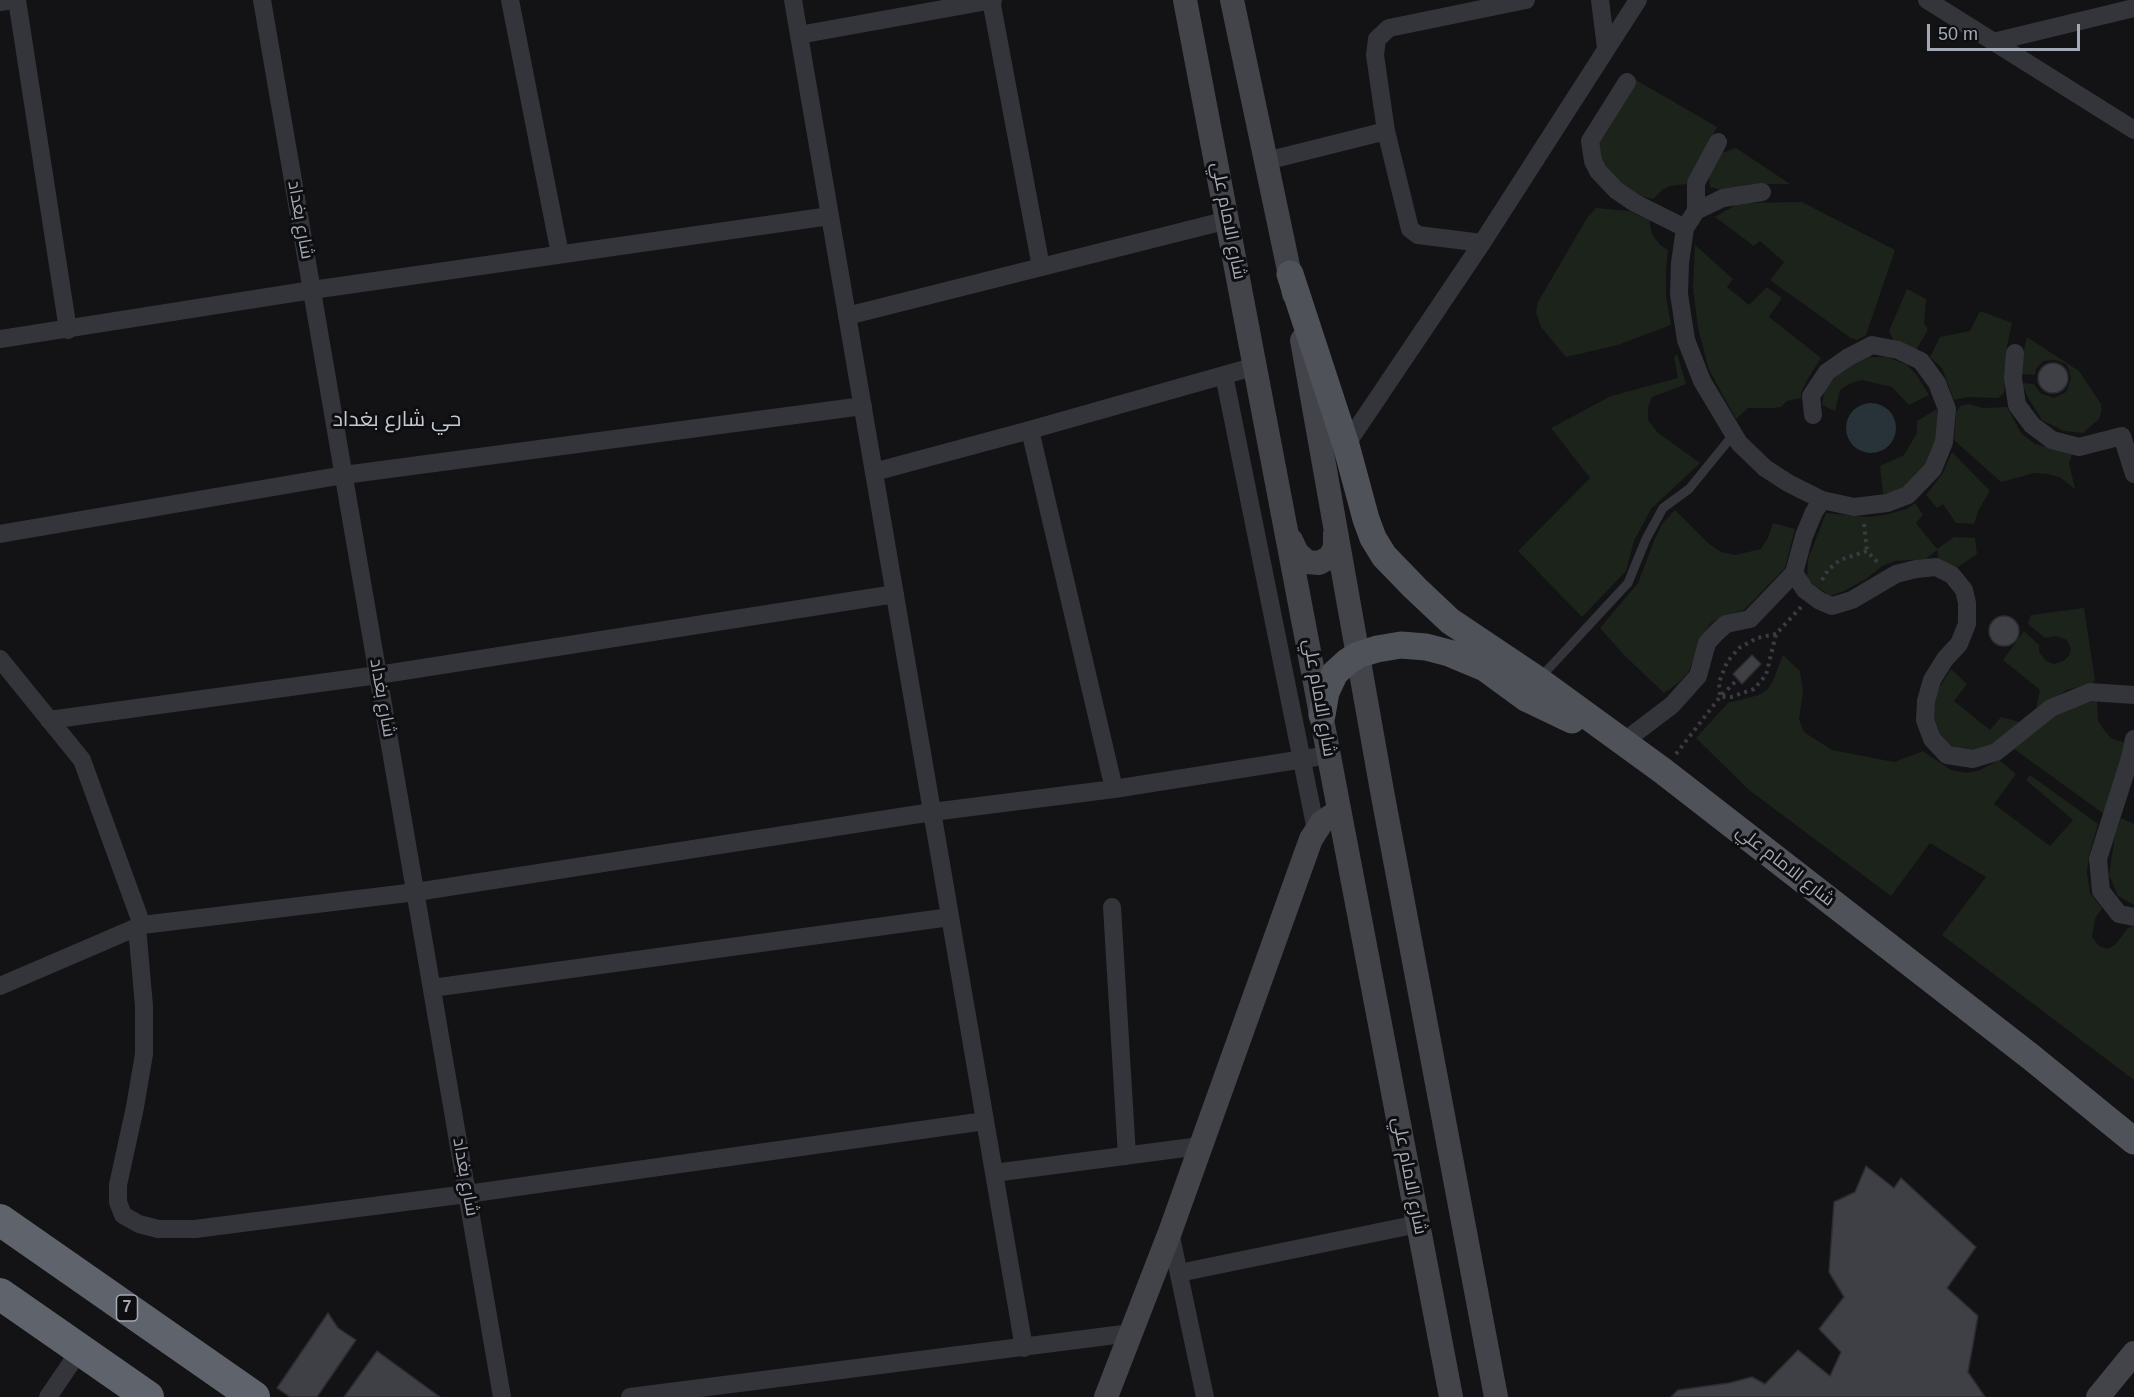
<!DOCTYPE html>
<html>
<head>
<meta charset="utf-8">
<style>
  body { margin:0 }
  #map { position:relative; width:2134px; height:1397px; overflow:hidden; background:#131315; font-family:Helvetica,sans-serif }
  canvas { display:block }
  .scale { position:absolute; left:1927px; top:24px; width:153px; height:27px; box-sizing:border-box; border:3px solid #a3aab6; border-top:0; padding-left:8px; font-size:18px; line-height:21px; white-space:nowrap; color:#a3aab6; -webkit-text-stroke:4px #0e0e10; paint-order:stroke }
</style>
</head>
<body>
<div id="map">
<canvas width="2134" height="1397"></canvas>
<div class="scale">50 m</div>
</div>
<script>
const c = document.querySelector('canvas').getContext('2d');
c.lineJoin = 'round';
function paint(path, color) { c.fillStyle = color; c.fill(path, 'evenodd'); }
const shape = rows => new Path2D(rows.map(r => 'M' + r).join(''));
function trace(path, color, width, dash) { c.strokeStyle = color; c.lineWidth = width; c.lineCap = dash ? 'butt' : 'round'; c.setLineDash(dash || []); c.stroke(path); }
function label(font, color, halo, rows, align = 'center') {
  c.font = font + ' Helvetica,Cairo,sans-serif'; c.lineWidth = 6; c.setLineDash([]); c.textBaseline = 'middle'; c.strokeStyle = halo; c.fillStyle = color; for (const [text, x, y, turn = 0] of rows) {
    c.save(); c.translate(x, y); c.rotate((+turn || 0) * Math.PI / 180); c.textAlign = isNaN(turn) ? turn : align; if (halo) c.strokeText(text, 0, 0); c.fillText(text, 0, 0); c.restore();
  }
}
const green = shape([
  [1636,80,1717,127,1686,184,1670,186,1662,190,1653,199,1640,196,1617,182,1601,163,1598,143],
  [1736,148,1790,184,1763,184,1721,190,1710,187,1709,178,1714,164,1721,153],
  [1802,202,1895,250,1866,335,1857,340,1851,338,1770,280,1784,262,1760,241,1754,246,1715,217,1739,203],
  [1596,208,1629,211,1649,220,1652,234,1660,245,1668,250,1666,270,1666,297,1671,325,1618,345,1566,357,1541,327,1536,312,1538,302,1587,218],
  [1695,245,1733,279,1727,287,1749,305,1767,287,1782,298,1769,317,1821,358,1806,382,1801,393,1801,398,1787,401,1781,407,1773,408,1748,408,1736,419,1709,370,1698,328,1693,288],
  [1907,289,1926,299,1924,323,1928,330,1916,350,1894,341,1889,331],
  [1980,311,2012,323,2007,346,2004,393,1998,398,1968,397,1954,400,1942,368,1930,357,1940,337,1970,331],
  [2027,337,2079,371,2101,404,2102,409,2099,419,2083,433,2064,431,2042,420,2027,396,2022,383,2034,384,2040,393,2054,398,2066,392,2071,379,2069,370,2066,364,2055,360,2043,361,2036,369,2035,375,2022,374,2023,354],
  [1677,354,1686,384,1652,397,1648,408,1648,420,1658,433,1700,463,1651,509,1634,541,1626,571,1582,617,1518,551,1590,478,1551,428,1611,396,1678,378,1674,357],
  [1869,357,1886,357,1906,364,1916,374,1929,395,1909,405,1892,387,1862,380,1851,383,1840,390,1835,411,1822,405,1825,387,1843,370],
  [1968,404,1983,408,2007,407,2021,433,2035,444,2073,453,2069,463,2075,489,2061,478,2048,474,2034,473,2001,482,1954,440,1956,412,1960,406],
  [1937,409,1938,438,1928,461,1913,481,1897,491,1883,494,1880,466,1904,455,1917,433,1917,421],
  [1952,452,1990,491,1979,509,1974,524,1956,523,1943,504,1937,508,1926,495,1943,473],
  [1915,503,1923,515,1916,523,1937,549,1954,537,1975,538,1977,554,1958,567,1939,562,1937,550,1926,559,1895,561,1882,566,1866,579,1844,591,1830,596,1807,580,1808,559,1826,513,1868,517,1884,515,1907,509],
  [1675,510,1708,543,1721,552,1735,555,1761,549,1768,538,1773,523,1795,529,1785,568,1744,610,1721,617,1710,624,1704,634,1688,673,1678,683,1664,693,1624,655,1600,628,1638,583,1654,541,1662,524],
  [2084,608,2095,680,2093,683,2067,690,2036,709,2040,690,2003,660,2024,631,2039,645,2039,652,2046,661,2054,664,2065,660,2070,654,2071,648,2067,640,2056,636,2045,638,2028,624,2031,615],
  [1783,655,1800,671,1803,691,1799,719,1804,732,1832,750,1894,762,1923,751,1951,770,1967,773,1980,770,1999,760,2016,774,1994,804,2050,846,2073,820,2026,780,2030,775,2098,824,2089,856,2087,873,2090,893,2102,908,2095,919,2092,937,2099,946,2108,949,2116,944,2128,928,2134,926,2134,1080,1942,935,1986,877,1930,843,1891,896,1749,790,1696,738,1728,703,1759,695,1767,690,1773,681],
  [1951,669,1967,684,1954,701,1990,730,2001,717,2020,722,1996,742,1982,748,1972,750,1959,750,1949,745,1939,737,1932,717,1937,691],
  [2097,700,2098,721,2105,731,2112,739,2126,743,2104,814,2014,749,2028,736,2051,718,2080,705],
  [2121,818,2134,824,2134,905,2118,896,2109,875,2115,835]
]);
const water = shape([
  '1846 428a25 25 0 1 1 50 0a25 25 0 1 1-50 0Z'
]);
const building = shape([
  '2038 378a15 15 0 1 1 30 0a15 15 0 1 1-30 0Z',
  '1989 631a15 15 0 1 1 30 0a15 15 0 1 1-30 0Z',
  [1752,655,1761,664,1742,684,1733,674,1752,655],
  [1866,1166,1894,1188,1901,1178,1976,1247,1947,1288,1978,1316,1968,1372,1985,1397,1671,1397,1678,1390,1729,1383,1752,1377,1765,1384,1798,1350,1830,1376,1841,1352,1819,1329,1844,1297,1829,1272,1834,1202,1855,1192,1866,1166],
  [328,1313,338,1328,356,1340,317,1397,290,1397,277,1388,328,1313],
  [377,1351,440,1397,344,1397,377,1351]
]);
const path = shape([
  [1864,524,1867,551],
  [1822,580,1828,570,1840,560,1867,551,1879,564],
  [1776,634,1757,638,1739,648,1727,662,1719,682,1720,697,1731,697,1754,689,1766,675,1776,634,1801,607],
  [1676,754,1720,697,1738,679]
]);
const lane = shape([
  [1539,679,1628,583,1646,539,1663,508,1689,489,1733,435]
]);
const street = shape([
  [17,0,68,330],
  [262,0,502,1397],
  [510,0,560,254],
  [793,0,1024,1348],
  [991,0,1041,267],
  [1600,0,1606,48],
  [1927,0,2134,130],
  [0,2,13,0],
  [799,35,993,0],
  [1993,42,2134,8],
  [1627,82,1590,141,1593,161,1598,171,1616,190,1635,203,1685,228],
  [1266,161,1386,131],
  [1762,192,1723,198,1696,211,1685,228,1680,263,1679,294,1686,340,1702,381,1739,443,1765,468,1788,483,1822,500,1854,507,1887,503,1908,495,1933,469,1944,442,1947,409,1937,383,1921,361,1898,350,1872,345,1847,358,1827,372,1811,396,1813,415],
  [1696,211,1696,183,1718,142],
  [1482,243,1418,235,1410,229,1386,131,1375,55,1377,39,1389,28,1526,0],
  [847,316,1228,220],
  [0,339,312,290,830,216],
  [2015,353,2013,378,2017,405,2032,425,2052,440,2079,447,2122,436,2134,474],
  [1224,375,1316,830],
  [1030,430,1114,789],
  [1346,445,1482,243,1638,0],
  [874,472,1030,430,1256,366],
  [0,534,344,475,863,406],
  [1794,573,1805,590,1820,601,1832,606,1852,600,1896,574,1916,569,1936,567,1952,575,1964,590,1967,603,1967,624,1959,644,1945,659,1932,680,1926,701,1925,720,1932,739,1947,755,1973,759,1996,752,2051,708,2090,692,2134,695],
  [0,659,82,760,142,925],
  [49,720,378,675,895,594],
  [2134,739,2130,758,2098,859,2101,891,2119,914,2134,917],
  [1622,743,1672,705,1698,676,1707,643,1716,633,1726,624,1750,619,1794,573,1804,536,1814,512,1822,500],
  [1112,907,1127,1156],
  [137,927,144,1006,144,1054,135,1107,118,1185,118,1202,123,1215,139,1224,158,1229,195,1229,467,1194,985,1121],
  [0,986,142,925,416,892,932,812,1114,789,1329,755],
  [432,988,950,917],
  [994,1173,1200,1146],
  [1170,1232,1205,1397],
  [1179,1273,1418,1224],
  [48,1397,80,1350],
  [630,1397,1131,1333]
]);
const secondary = shape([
  [1185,0,1451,1397],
  [1232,0,1294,294],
  [1302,340,1382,791,1496,1397],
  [1291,540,1297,553,1307,562,1319,563,1330,557,1335,547,1335,534],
  [1106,1397,1170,1232,1311,839,1322,822,1339,811],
  [2098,1397,2134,1353]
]);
const primary = shape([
  [1290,274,1346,445,1366,519,1373,538,1384,556,1415,588,1450,621,1538,680,1663,771,2031,1057,2134,1141],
  [1322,715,1326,692,1335,673,1347,662,1358,655,1377,649,1401,645,1426,647,1449,653,1485,668,1526,698,1572,720]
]);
const highway = shape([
  [0,1220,254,1397],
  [0,1294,148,1397]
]);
const shields = [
  [127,1308,21]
];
const shieldNames = [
  ["7",127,1308]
];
const streetNames = [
  ["شارع بغداد",300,220,80],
  ["شارع الامام علي",1228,221,79],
  ["شارع بغداد",382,698,80],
  ["شارع الامام علي",1319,698,80],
  ["شارع الامام علي",1785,866,38],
  ["شارع الامام علي",1409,1176,79],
  ["شارع بغداد",465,1177,80]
];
const quarterNames = [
  ["حي شارع بغداد",397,420]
];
paint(green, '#1b231b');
paint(water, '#283339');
paint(building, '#3f4045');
trace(building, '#2d2d31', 1.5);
trace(path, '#3a3c41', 4, [3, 4.5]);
trace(lane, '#34353a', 9);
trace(street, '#34353a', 18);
trace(secondary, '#42444a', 24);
trace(primary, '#4f5259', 27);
trace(highway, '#5f636b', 32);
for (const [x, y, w] of shields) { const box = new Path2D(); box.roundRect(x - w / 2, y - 13, w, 26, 4.5); c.fillStyle = '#0e0e10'; c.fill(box); trace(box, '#a3aab6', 1.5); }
label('bold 16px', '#a3aab6', null, shieldNames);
label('18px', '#a3aab6', '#0e0e10', streetNames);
label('21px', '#c5c9d2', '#0e0e10', quarterNames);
</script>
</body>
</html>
